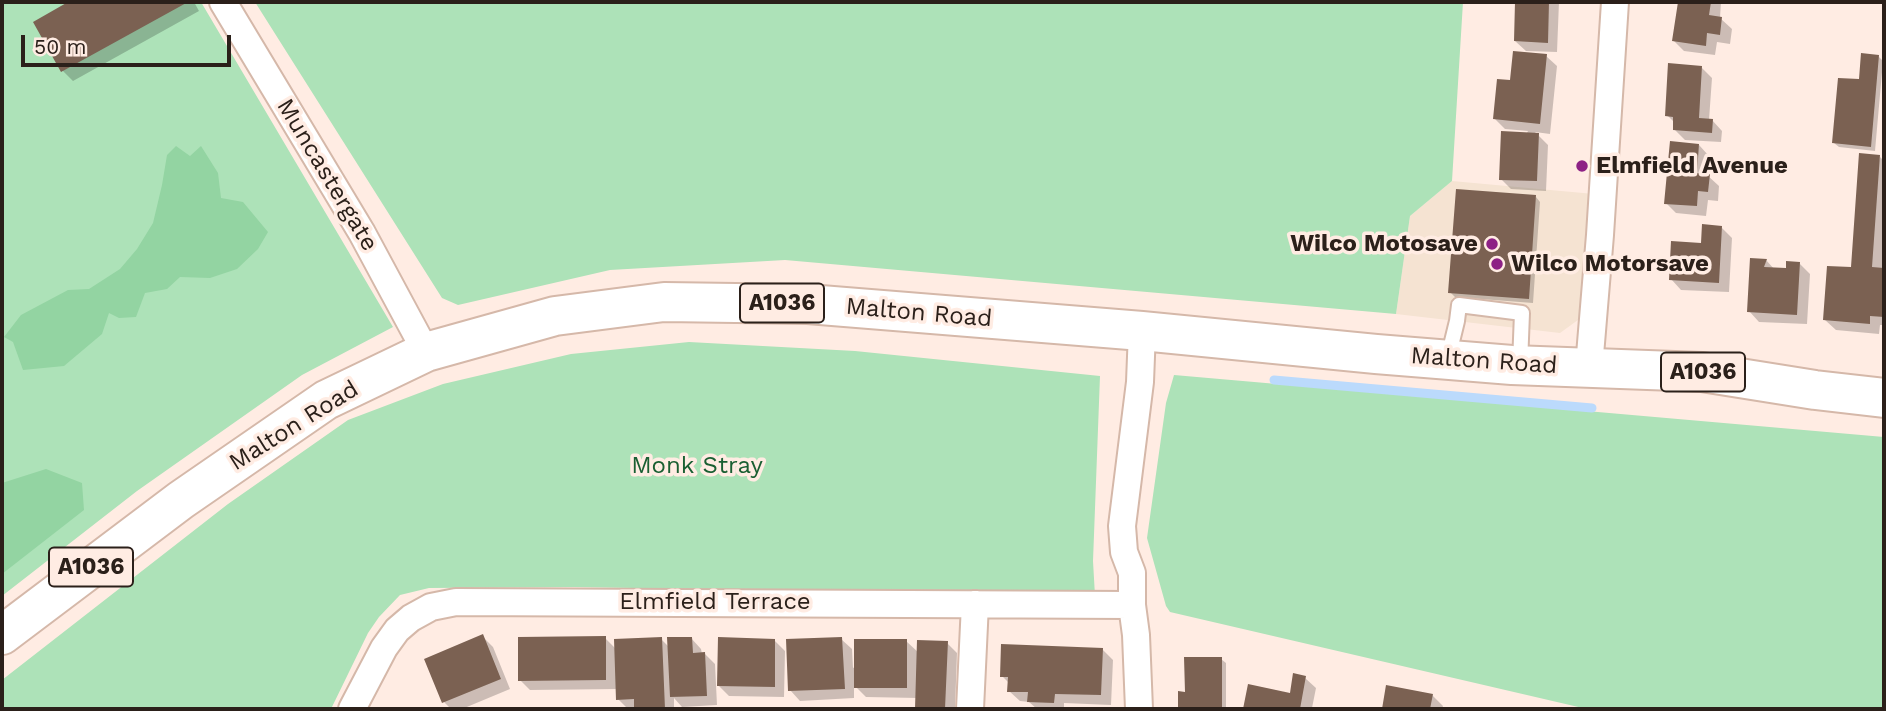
<!DOCTYPE html>
<html>
<head>
<meta charset="utf-8">
<style>
  body { margin:0 }
  #map { position:relative; width:1886px; height:711px; overflow:hidden; background:#ffece3; font-family:"Work Sans",sans-serif }
  canvas { display:block }
  .frame { position:absolute; inset:0; border:4px solid #2b201a; pointer-events:none }
  .scale { position:absolute; left:21px; top:35px; width:210px; height:32px; box-sizing:border-box; border:4px solid #2b201a; border-top:0; padding-left:9px; font-size:21px; line-height:24px; white-space:nowrap; color:#2b201a; -webkit-text-stroke:5px #ffece3; paint-order:stroke }
</style>
</head>
<body>
<div id="map">
<canvas width="1886" height="711"></canvas>
<div class="frame"></div>
<div class="scale">50 m</div>
</div>
<script>
const c = document.querySelector('canvas').getContext('2d');
c.lineJoin = 'round';
function paint(path, color) { c.fillStyle = color; c.fill(path, 'evenodd'); }
const shape = rows => new Path2D(rows.map(r => 'M' + r).join(''));
function trace(path, color, width, dash) { c.strokeStyle = color; c.lineWidth = width; c.lineCap = dash ? 'butt' : 'round'; c.setLineDash(dash || []); c.stroke(path); }
function label(font, color, halo, rows, align = 'center') {
  c.font = font + ' "Work Sans",sans-serif'; c.lineWidth = 7; c.setLineDash([]); c.textBaseline = 'middle'; c.strokeStyle = halo; c.fillStyle = color; for (const [text, x, y, turn = 0] of rows) {
    c.save(); c.translate(x, y); c.rotate((+turn || 0) * Math.PI / 180); c.textAlign = isNaN(turn) ? turn : align; if (halo) c.strokeText(text, 0, 0); c.fillText(text, 0, 0); c.restore();
  }
}
const commercial = shape([
  [1452,181,1594,194,1589,312,1560,333,1396,314,1410,216]
]);
const green = shape([
  [2,2,201,2,393,327,302,375,137,491,2,596],
  [255,2,1463,2,1452,181,1410,216,1396,314,785,260,610,270,458,305,442,298],
  [689,342,855,351,1100,376,1093,561,1095,596,574,587,429,588,400,595,379,617,368,633,331,709,2,709,2,680,228,504,348,420,443,384,571,354],
  [1174,375,1884,437,1884,709,1587,709,1170,612,1166,606,1147,538,1166,403]
]);
const forest = shape([
  [176,146,190,156,201,146,218,173,221,198,243,202,268,232,258,249,237,269,210,278,180,277,167,289,145,293,136,317,119,318,109,313,102,334,64,366,23,370,13,342,4,337,21,315,68,290,89,289,120,269,137,249,153,223,162,185,167,155],
  [46,469,82,483,84,510,2,574,2,483]
]);
const shadow = shape([
  [72,2,194,2,199,11,73,81,63,71,35,22],
  [1517,2,1559,2,1557,52,1526,51,1515,41],
  [1679,2,1721,2,1720,18,1732,29,1730,44,1717,42,1715,55,1684,51,1674,41],
  [1546,56,1557,66,1550,134,1535,132,1548,145,1546,191,1511,189,1501,179,1528,131,1505,129,1495,119,1512,82],
  [1878,56,1883,61,1875,151,1839,147,1834,143,1860,81],
  [1701,67,1712,78,1709,120,1712,120,1722,131,1721,142,1685,140,1674,129,1675,123,1667,115],
  [1699,145,1709,156,1707,175,1719,186,1718,201,1708,200,1706,216,1676,213,1666,203],
  [1880,157,1884,161,1884,241,1882,269,1884,269,1884,325,1880,325,1879,334,1836,330,1825,320,1852,269],
  [1536,197,1540,202,1533,303,1455,297,1450,292],
  [1721,227,1732,238,1729,292,1681,290,1671,279],
  [1766,260,1775,270,1787,270,1799,263,1810,274,1807,324,1759,322,1749,311],
  [482,636,493,647,510,689,462,709,451,709,444,702],
  [605,638,616,649,661,639,670,648,691,638,701,649,702,654,705,654,715,664,717,705,682,707,674,698,674,709,628,709,618,699,618,689,530,690,520,680],
  [841,639,852,649,853,668,906,641,919,653,947,643,957,653,955,709,916,709,917,698,866,697,854,685,854,698,800,701,790,690],
  [774,640,785,651,784,697,729,696,718,685],
  [1102,649,1113,660,1111,705,1064,703,1064,709,1037,709,1029,702,1020,701,1009,691,1010,684,1002,676],
  [1221,659,1226,663,1226,709,1180,709,1180,693,1186,693],
  [1305,678,1316,688,1312,708,1318,709,1245,709,1249,686,1291,695],
  [1387,687,1432,695,1443,706,1442,709,1383,709]
]);
const stream = shape([
  [1274,380,1592,408]
]);
const building = shape([
  [68,2,188,2,61,72,33,22],
  [1515,2,1549,2,1548,43,1514,41],
  [1678,2,1711,2,1709,15,1722,17,1720,35,1707,33,1706,46,1672,41],
  [1513,51,1547,54,1540,124,1493,119,1497,79,1510,80],
  [1861,53,1879,55,1871,147,1832,143,1838,78,1859,79],
  [1668,63,1702,66,1699,118,1713,119,1712,133,1673,130,1673,117,1665,116],
  [1501,131,1539,133,1537,181,1499,180],
  [1670,141,1699,144,1697,173,1710,174,1708,192,1698,191,1697,206,1664,204],
  [1859,153,1880,155,1872,267,1884,268,1884,317,1870,316,1870,324,1823,320,1827,266,1851,267],
  [1456,189,1536,195,1529,299,1448,293],
  [1702,224,1722,226,1719,283,1669,280,1671,241,1701,243],
  [1750,258,1767,259,1764,267,1786,268,1786,261,1800,262,1797,315,1747,312],
  [483,634,501,679,442,703,424,659],
  [606,636,606,680,518,681,518,637],
  [662,637,665,709,634,709,634,699,616,700,614,639],
  [667,637,692,637,693,653,705,652,707,696,670,697],
  [718,637,775,639,775,687,717,686],
  [842,637,845,689,788,691,786,639],
  [854,639,907,639,907,688,854,688],
  [917,640,948,641,945,709,915,709],
  [1001,644,1103,648,1101,695,1055,694,1054,703,1027,702,1028,692,1007,692,1008,677,1000,677],
  [1184,657,1222,657,1222,709,1178,709,1178,691,1185,692],
  [1293,673,1306,676,1300,709,1243,709,1248,684,1290,693],
  [1386,685,1433,694,1430,709,1382,709]
]);
const service = shape([
  [1448,358,1457,321,1459,305,1522,313,1520,364]
]);
const minor = shape([
  [223,2,362,233,426,352],
  [1589,367,1600,235,1615,2],
  [352,709,384,648,397,630,411,618,431,607,456,602,1132,605],
  [970,709,975,604],
  [1139,709,1136,635,1132,605,1132,573,1124,552,1122,526,1140,382,1142,331]
]);
const primary = shape([
  [2,635,181,500,326,400,426,352,555,316,664,302,808,304,1142,331,1376,354,1512,365,1702,372,1815,390,1884,398]
]);
const markers = [
  [1582,166,7,"#8d2185"],
  [1492,244,7,"#8d2185"],
  [1497,264,7,"#8d2185"]
];
const shields = [
  [782,303,84],
  [1703,372,84],
  [91,567,84]
];
const shieldNames = [
  ["A1036",782,303],
  ["A1036",1703,372],
  ["A1036",91,567]
];
const poiNames = [
  ["Elmfield Avenue",1596,166],
  ["Wilco Motosave",1478,244,"right"],
  ["Wilco Motorsave",1511,264]
];
const streetNames = [
  ["Muncastergate",327,175,59],
  ["Malton Road",919,313,5],
  ["Malton Road",1484,361,4],
  ["Malton Road",294,426,-32],
  ["Elmfield Terrace",715,602]
];
const parkNames = [
  ["Monk Stray",697,466]
];
paint(commercial, '#f5e3d2');
paint(green, '#ade2b8');
paint(forest, '#93d4a2');
paint(shadow, '#0003');
trace(stream, '#bbdafc', 9);
paint(building, '#7b6152');
trace(service, '#d5b8a9', 18);
trace(minor, '#d5b8a9', 30);
trace(primary, '#d5b8a9', 42);
trace(service, '#fff', 14);
trace(minor, '#fff', 26);
trace(primary, '#fff', 38);
for (const [x, y, r, color] of markers) { const dot = new Path2D(); dot.arc(x, y, r, 0, 2 * Math.PI); c.fillStyle = color; c.fill(dot); trace(dot, '#ffece3', 2.5); }
for (const [x, y, w] of shields) { const box = new Path2D(); box.roundRect(x - w / 2, y - 19.5, w, 39, 5); c.fillStyle = '#ffece3'; c.fill(box); trace(box, '#2b201a', 2); }
label('bold 23px', '#2b201a', null, shieldNames);
label('bold 24px', '#2b201a', '#ffece3', poiNames, 'left');
label('24px', '#2b201a', '#ffece3', streetNames);
label('24px', '#1a5f32', '#ffece3', parkNames);
</script>
</body>
</html>
